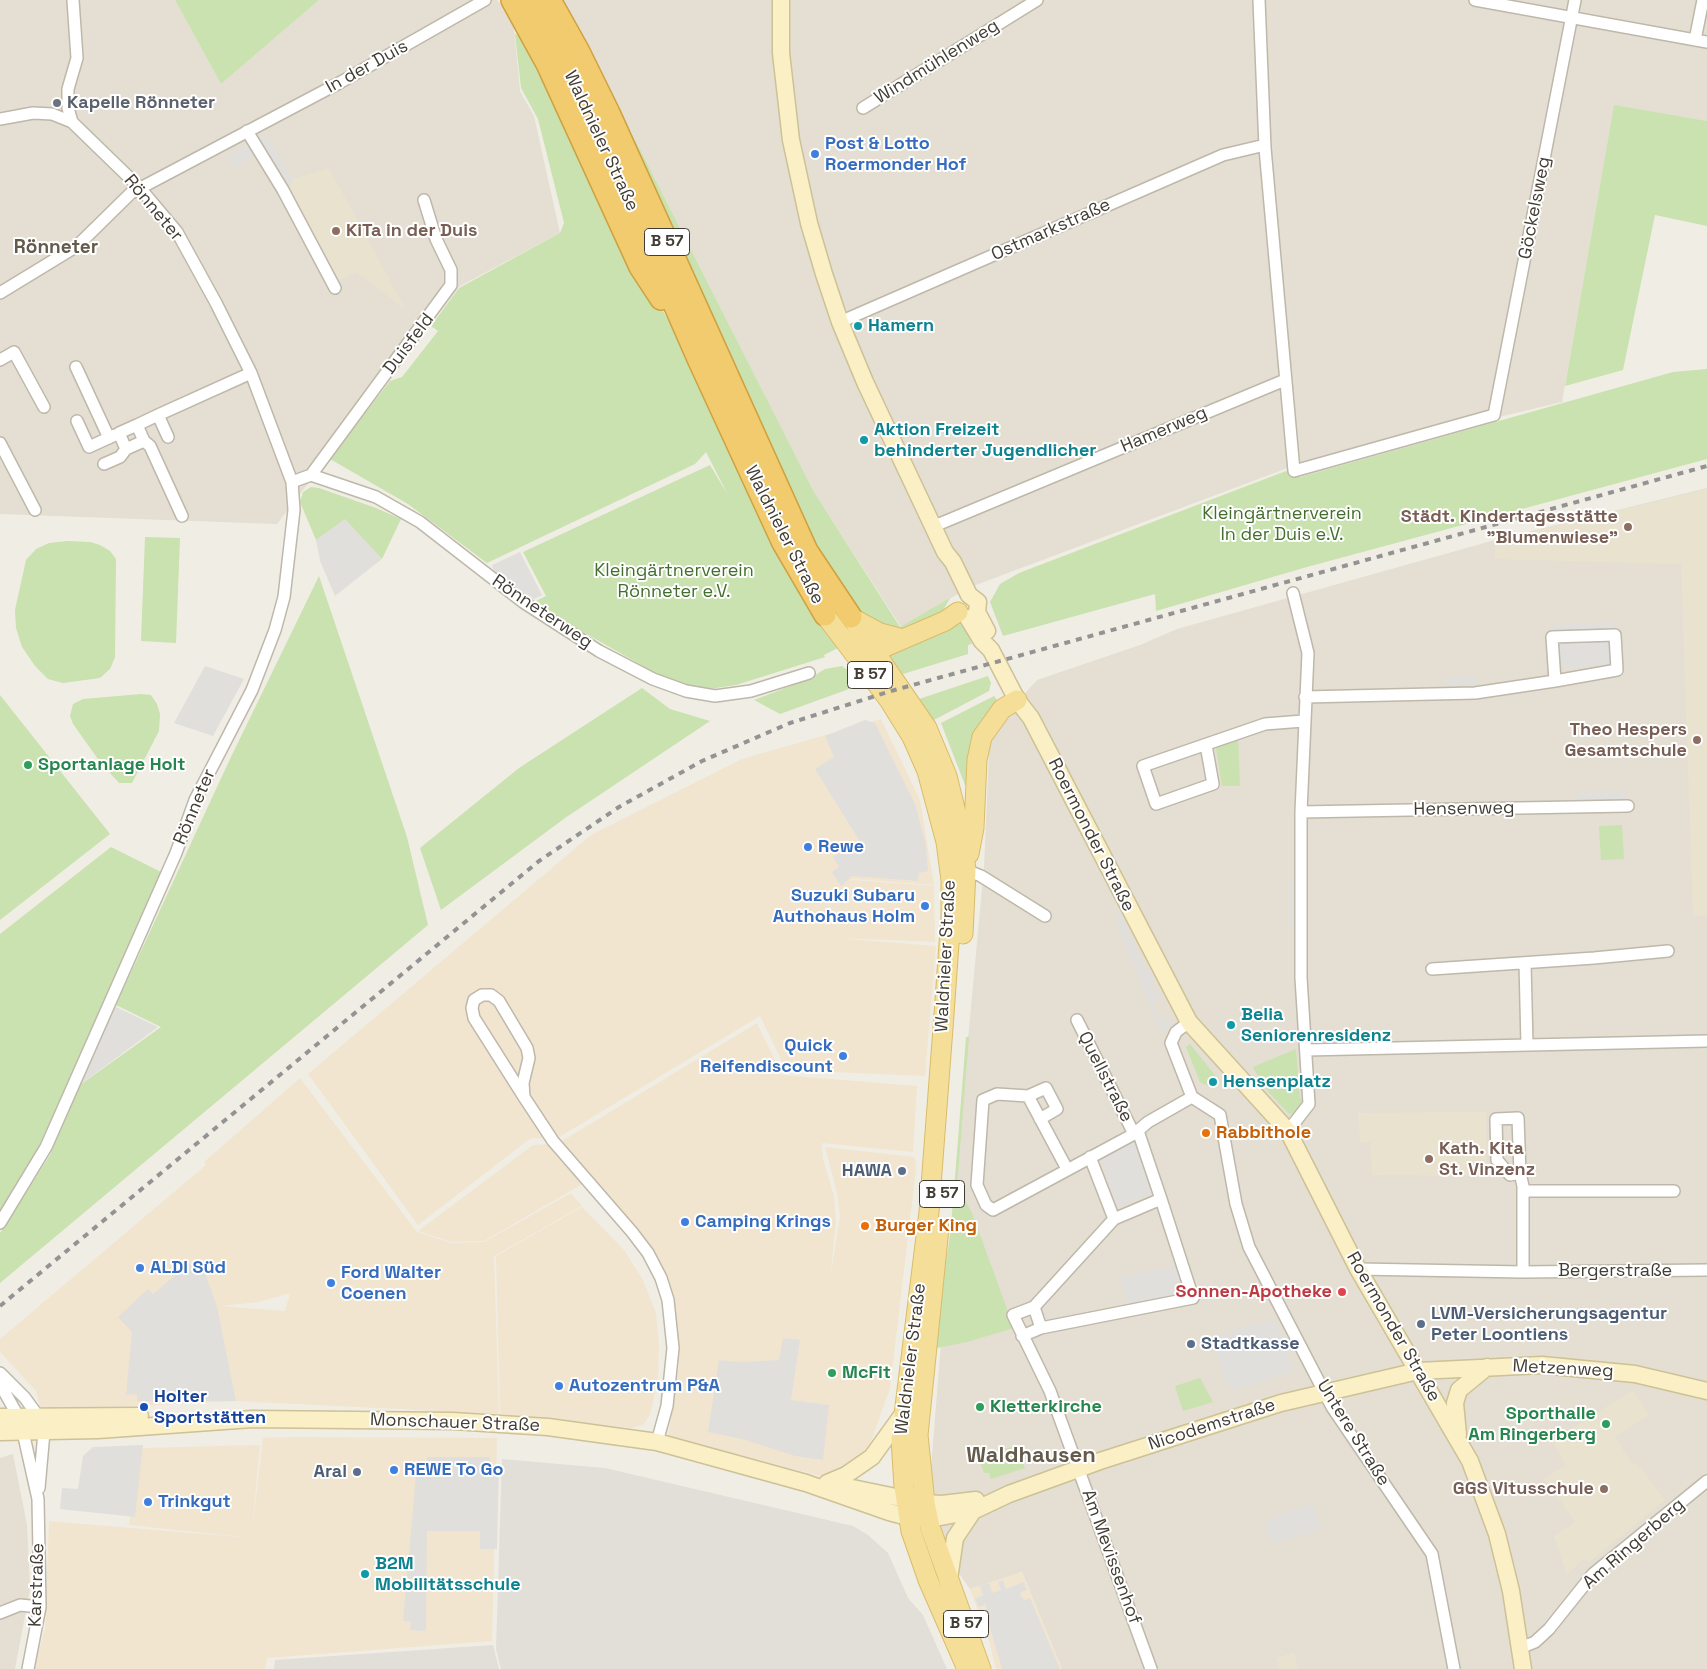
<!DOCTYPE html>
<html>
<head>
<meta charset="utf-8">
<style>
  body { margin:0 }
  canvas { display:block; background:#f0ede4 }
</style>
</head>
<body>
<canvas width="1707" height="1669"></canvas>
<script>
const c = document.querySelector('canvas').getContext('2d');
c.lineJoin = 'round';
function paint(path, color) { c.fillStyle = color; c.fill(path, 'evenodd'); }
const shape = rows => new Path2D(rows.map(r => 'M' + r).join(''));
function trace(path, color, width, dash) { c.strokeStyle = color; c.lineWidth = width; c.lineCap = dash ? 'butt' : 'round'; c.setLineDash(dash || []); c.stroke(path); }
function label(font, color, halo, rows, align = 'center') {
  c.font = font + ' "Space Grotesk",sans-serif'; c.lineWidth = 4; c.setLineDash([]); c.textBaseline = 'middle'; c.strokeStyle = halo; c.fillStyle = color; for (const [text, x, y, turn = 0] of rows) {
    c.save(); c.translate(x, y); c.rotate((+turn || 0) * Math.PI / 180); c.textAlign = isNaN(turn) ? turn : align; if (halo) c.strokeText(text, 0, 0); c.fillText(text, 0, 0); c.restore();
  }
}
const residential = shape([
  [0,0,175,0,221,84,319,0,497,0,513,18,520,91,534,116,560,233,460,286,277,524,0,514],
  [564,0,1707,0,1707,121,1614,106,1562,402,1293,466,968,588,901,627,814,492],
  [1707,488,1707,1669,1062,1669,1022,1572,970,1589,936,1541,930,1480,949,1244,984,867,990,732,1037,680,1140,645,1177,629,1495,540],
  [13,1454,27,1525,30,1589,15,1669,0,1669,0,1458]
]);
const commercial = shape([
  [881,719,920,800,934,885,853,879,849,882,853,880,934,886,935,942,838,938,936,946,925,1076,786,1070,760,1016,556,1139,531,1138,418,1225,308,1074,591,835,742,759],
  [757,1023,782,1075,917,1086,913,1152,822,1143,823,1159,834,1196,836,1223,830,1278,840,1216,837,1193,825,1147,915,1157,916,1169,890,1388,867,1453,835,1480,668,1436,679,1366,677,1320,672,1304,663,1279,586,1182,484,1241,451,1242,418,1231,533,1145,556,1144,567,1138],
  [300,1078,417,1232,451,1243,484,1242,571,1193,582,1206,494,1256,499,1414,236,1401,41,1411,36,1391,0,1352,0,1339,206,1165,204,1162],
  [290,1293,285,1311,221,1306,259,1302],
  [582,1207,624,1250,643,1280,656,1313,659,1344,658,1380,650,1415,643,1425,632,1428,500,1414,496,1256],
  [295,1437,497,1438,492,1641,267,1658,265,1669,34,1669,45,1629,49,1521,251,1538,129,1525,140,1448,260,1445,252,1531,263,1438],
  [1022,1572,1062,1669,996,1669,988,1637,970,1589]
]);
const industrial = shape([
  [502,1459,605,1468,853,1526,868,1535,888,1553,908,1598,923,1615,947,1669,501,1669,496,1649],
  [493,1645,499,1669,274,1669,275,1660]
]);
const education = shape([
  [329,168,406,310,356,272,336,282,287,190,293,179],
  [1707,489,1707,916,1693,915,1681,564,1495,559,1495,541],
  [1486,1112,1487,1176,1372,1175,1370,1142,1360,1142,1358,1113],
  [1633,1390,1649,1415,1615,1437,1632,1464,1637,1463,1665,1500,1590,1562,1583,1559,1567,1575,1554,1536,1575,1522,1544,1478,1566,1465,1552,1441],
  [1294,1652,1298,1669,1279,1669,1277,1658]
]);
const green = shape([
  [175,0,319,0,221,84],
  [554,0,564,0,814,492,900,627,950,598,941,614,908,633,868,622,826,567],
  [515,34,519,35,586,168,698,376,801,585,838,648,824,655,825,657,736,685,709,689,673,683,532,603,546,596,523,552,710,465,728,495,706,452,695,464,487,563,408,504,330,459,390,381,402,377,438,331,431,326,459,288,560,233,564,223,538,119,521,88],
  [1614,105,1707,121,1707,226,1655,215,1623,370,1565,386],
  [1707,369,1707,459,1307,567,1156,611,1155,594,1003,636,990,602,1000,584,1019,573,1286,471,1300,477,1673,372],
  [311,487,319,488,376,508,401,519,382,559,345,520,316,540,300,502,303,492],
  [145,537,180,538,176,643,141,641],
  [68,541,90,542,100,545,110,551,116,559,115,657,110,669,100,678,63,683,48,679,35,666,22,647,16,628,15,610,26,560,36,549,49,543],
  [319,576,407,837,428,925,0,1283,0,1233,50,1155,80,1085,161,1027,116,1005,230,759],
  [957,619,966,631,972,644,968,645,968,654,903,674,886,650],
  [842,666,850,672,860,685,780,714,754,700,809,679,825,669],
  [988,676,991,683,989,691,932,721,919,699],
  [642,688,670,709,710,721,565,818,441,910,420,848,519,768],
  [141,694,151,695,157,704,160,714,159,731,132,783,119,783,100,762,73,724,70,716,73,704,83,699],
  [0,695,110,834,0,920],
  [994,696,1000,704,968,786,965,785,941,723],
  [1238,739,1240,786,1222,786,1216,748],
  [1622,825,1624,859,1601,860,1599,826],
  [111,847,163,873,31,1163,0,1214,0,934],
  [966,1037,969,1037,957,1186,972,1213,1014,1328,967,1342,932,1349,951,1229],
  [1190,1044,1218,1079,1212,1088,1200,1082,1186,1047],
  [1296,1049,1300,1099,1302,1099,1302,1104,1297,1113,1289,1114,1264,1087,1253,1067],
  [1200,1378,1213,1402,1183,1411,1175,1386],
  [1013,1447,1019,1452,1025,1468,991,1479,989,1473,984,1473,979,1458,990,1454,992,1459,997,1461,1001,1458,1000,1450]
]);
const parking = shape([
  [266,135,293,179,287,190,254,142],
  [247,145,254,156,234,167,227,156],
  [345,519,382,559,335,596,320,561,316,540],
  [520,552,542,595,530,601,494,571,492,565],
  [1615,622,1616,629,1551,632,1551,625],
  [1610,641,1611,665,1558,668,1557,644],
  [205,666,244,679,213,736,174,723],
  [1476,676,1476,685,1445,686,1445,677],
  [865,720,875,723,915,804,926,845,928,871,919,873,918,881,852,876,841,886,832,872,839,867,833,857,859,840,815,769,834,757,825,736],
  [1628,791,1628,799,1573,802,1577,793],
  [1289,882,1297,882,1296,925,1289,925],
  [1122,915,1147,972,1150,971,1154,981,1151,983,1154,990,1157,989,1161,998,1153,1002,1160,1021,1169,1018,1172,1026,1160,1031,1115,918],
  [114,1006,158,1027,81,1084],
  [1135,1140,1154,1193,1118,1207,1100,1158],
  [201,1262,217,1306,236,1401,137,1401,137,1394,126,1395,132,1332,118,1317,148,1289,153,1294,189,1264,194,1267],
  [1176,1266,1188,1296,1130,1306,1119,1277],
  [1276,1319,1294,1371,1232,1391,1229,1384,1225,1381,1212,1336],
  [783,1338,800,1340,791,1400,829,1405,823,1460,795,1456,742,1439,708,1432,719,1360,742,1362,779,1360],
  [143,1445,135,1517,60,1509,62,1488,78,1489,83,1456,93,1447],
  [427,1457,490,1457,490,1465,499,1466,497,1549,480,1549,480,1531,427,1531,426,1631,410,1630,411,1622,403,1621,417,1463,426,1463],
  [1312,1503,1321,1530,1274,1543,1270,1542,1266,1521],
  [1003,1580,1006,1589,1024,1582,1027,1590,1020,1593,1021,1596,1024,1600,1030,1598,1060,1669,1002,1669,986,1614,986,1604,979,1607,975,1599,983,1595,980,1586,989,1583,992,1593,1001,1590,998,1582]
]);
const street = shape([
  [1259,0,1265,148,1294,471,1494,415,1575,0],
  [1475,0,1707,42],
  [1695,40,1703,0],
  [863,108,1037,0],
  [0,119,33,113,52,114,72,122,140,188,177,232,216,303,251,373,292,482,294,510,284,597,275,630,252,690,195,800,176,853,46,1147,0,1223],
  [72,122,68,108,68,89,77,58,73,0],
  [247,131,283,190,335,288],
  [0,293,77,246,131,193,341,82,485,0],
  [840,322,1223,155,1265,145],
  [0,360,14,352,44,407],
  [76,367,109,438],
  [158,415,168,437],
  [77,421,89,447,115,435],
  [137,425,144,441,126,449,119,433,137,425,158,415,251,373],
  [144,441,150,446,182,516],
  [0,443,35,510],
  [104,464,120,457,126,449],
  [311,475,451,285,451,270,436,239,424,200],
  [292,482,311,475,376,497,420,522,523,602,599,651,653,679,686,691,715,696,751,691,809,673],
  [932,527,1285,380],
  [1305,697,1475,693,1555,681,1617,670,1615,635,1552,637,1555,681],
  [1206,745,1213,784,1156,804,1143,766,1265,724,1303,721],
  [1301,812,1628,806],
  [966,870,981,876,1045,916],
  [1525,963,1527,1045],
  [1432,969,1594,958,1668,951],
  [1077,1020,1134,1134],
  [1189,1022,1176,1032,1171,1043,1192,1097,1220,1115,1236,1204,1249,1247,1332,1407,1432,1554,1454,1669],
  [1306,1050,1707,1041],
  [1028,1096,1046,1088,1057,1109,1040,1119],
  [524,1097,523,1083,529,1058,527,1048,499,1001,491,995,482,995,474,1000,472,1008,474,1018,524,1097,553,1141,632,1232,648,1253,661,1278,668,1300,673,1348,667,1406,657,1442],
  [1288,1131,1309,1104,1301,978,1301,812,1308,653,1293,593],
  [1090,1157,1114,1219,1161,1199,1138,1131],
  [1067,1169,1028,1096,997,1094,983,1100,977,1185,986,1205,993,1210,1134,1134,1148,1122,1192,1097],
  [1520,1173,1510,1175,1497,1160,1496,1119,1518,1118,1520,1173,1523,1186,1523,1272],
  [1523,1191,1674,1191],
  [1358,1269,1523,1272,1707,1270],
  [1034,1307,1114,1219],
  [1041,1328,1034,1307,1013,1315,1050,1391,1151,1669],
  [1022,1336,1041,1328,1193,1298,1161,1199],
  [0,1373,25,1398,38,1416,44,1432,39,1488],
  [0,1384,18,1416,23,1432,38,1499,40,1607,28,1669],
  [0,1613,20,1605,40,1607],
  [1520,1648,1535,1642,1549,1629,1593,1574,1707,1481]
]);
const secondary = shape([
  [781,0,781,53,791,140,809,223,824,274,840,322,865,382,945,552,953,562,969,595,978,602,977,612,987,631],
  [968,618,982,641,991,650,1017,700,1031,718,1189,1022,1288,1131,1358,1269,1470,1461,1497,1534,1511,1591,1523,1669],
  [0,1417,140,1416],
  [0,1432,98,1430,252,1419,453,1421,548,1427,657,1442,806,1483,889,1512,908,1517,935,1518,973,1511,1009,1494,1100,1461,1281,1403,1418,1371,1542,1365,1635,1374,1707,1391],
  [1458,1435,1455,1403,1459,1390,1487,1367],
  [827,1483,846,1475,872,1457,903,1414],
  [833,1484,925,1503,942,1504,976,1500],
  [949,1579,955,1538,973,1511]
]);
const primary = shape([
  [825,615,889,700,912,737,927,771,946,842,951,880,951,916,943,1028,929,1212,901,1439,904,1487,911,1531,928,1580,967,1669],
  [851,617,927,728,947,776,962,837,966,870,963,934],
  [854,619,880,633,903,639],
  [865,658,887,646,945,621,958,612],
  [969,854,974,828,977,760,982,737,1002,709,1017,700],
  [939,1228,918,1435,925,1503,930,1527,981,1669]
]);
const highway = shape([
  [512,0,547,64,640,267,661,299],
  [530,0,560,52,595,124,699,361,783,543,825,615],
  [550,0,578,50,609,113,807,551,851,617]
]);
const rail = shape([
  [0,1306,539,861,619,807,702,761,790,723,891,691,1707,466]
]);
const markers = [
  [57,103,5,"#6b7280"],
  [815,154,5,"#3f7fe0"],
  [336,231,5,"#8d6e63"],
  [858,326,5,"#0f9aa8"],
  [864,440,5,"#0f9aa8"],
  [1628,527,5,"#8d6e63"],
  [1697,740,5,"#8d6e63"],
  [28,765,5,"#2e9e5b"],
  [808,847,5,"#3f7fe0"],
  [925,906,5,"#3f7fe0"],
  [1231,1025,5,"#0f9aa8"],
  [843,1056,5,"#3f7fe0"],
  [1213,1082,5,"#0f9aa8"],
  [1206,1133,5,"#e8710a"],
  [1429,1159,5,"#8d6e63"],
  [902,1171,5,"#5c6f8a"],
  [685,1222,5,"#3f7fe0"],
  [865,1226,5,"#e8710a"],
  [140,1268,5,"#3f7fe0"],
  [331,1283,5,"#3f7fe0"],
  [1342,1292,5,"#e0444e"],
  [1421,1324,5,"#5c6f8a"],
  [1191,1344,5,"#5c6f8a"],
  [832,1373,5,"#2e9e5b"],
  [559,1386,5,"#3f7fe0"],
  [144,1407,5,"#1a4fb4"],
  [980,1407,5,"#2e9e5b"],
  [1606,1424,5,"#2e9e5b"],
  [394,1470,5,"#3f7fe0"],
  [357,1472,5,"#5c6f8a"],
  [1604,1489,5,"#8d6e63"],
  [148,1502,5,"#3f7fe0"],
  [365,1574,5,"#0f9aa8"]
];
const shields = [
  [667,242,45],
  [870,675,45],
  [942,1194,45],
  [966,1624,45]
];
const shieldNames = [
  ["B 57",667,242],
  ["B 57",870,675],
  ["B 57",942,1194],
  ["B 57",966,1624]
];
const streetNames = [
  ["Windmühlenweg",937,62,-32],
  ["In der Duis",367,67,-29],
  ["Waldnieler Straße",601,141,65],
  ["Rönneter",153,208,50],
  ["Göckelsweg",1535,208,-79],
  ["Ostmarkstraße",1051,230,-24],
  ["Duisfeld",409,344,-53],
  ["Hamerweg",1164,430,-23],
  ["Waldnieler Straße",784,535,63],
  ["Rönneterweg",542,612,34],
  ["Rönneter",195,807,-67],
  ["Hensenweg",1464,809,-1],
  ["Roermonder Straße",1091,835,63],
  ["Waldnieler Straße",946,956,-87],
  ["Quellstraße",1105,1077,63],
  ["Bergerstraße",1615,1271],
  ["Roermonder Straße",1393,1327,60],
  ["Waldnieler Straße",911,1359,-83],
  ["Metzenweg",1563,1369,3],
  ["Monschauer Straße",455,1423,2],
  ["Nicodemstraße",1212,1425,-18],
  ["Untere Straße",1353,1433,58],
  ["Am Ringerberg",1634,1544,-41],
  ["Am Mevissenhof",1111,1557,70],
  ["Karstraße",37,1585,-88]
];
const worshipNames = [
  ["Kapelle Rönneter",67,103]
];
const shopNames = [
  ["Post & Lotto",825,144],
  ["Roermonder Hof",825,165],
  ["Rewe",818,847],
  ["Suzuki Subaru",915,896,"right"],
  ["Authohaus Holm",915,917,"right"],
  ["Quick",833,1046,"right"],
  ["Reifendiscount",833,1067,"right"],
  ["Camping Krings",695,1222],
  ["ALDI Süd",150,1268],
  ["Ford Walter",341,1273],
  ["Coenen",341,1294],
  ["Autozentrum P&A",569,1386],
  ["REWE To Go",404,1470],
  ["Trinkgut",158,1502]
];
const educationNames = [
  ["KiTa in der Duis",346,231,"left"],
  ["Städt. Kindertagesstätte",1618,517],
  ["\"Blumenwiese\"",1618,538],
  ["Theo Hespers",1687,730],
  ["Gesamtschule",1687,751],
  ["Kath. Kita",1439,1149,"left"],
  ["St. Vinzenz",1439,1170,"left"],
  ["GGS Vitusschule",1594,1489]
];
const cultureNames = [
  ["Hamern",868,326],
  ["Aktion Freizeit",874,430],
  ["behinderter Jugendlicher",874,451],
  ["Belia",1241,1015],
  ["Seniorenresidenz",1241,1036],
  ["Hensenplatz",1223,1082],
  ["B2M",375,1564],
  ["Mobilitätsschule",375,1585]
];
const parkNames = [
  ["Kleingärtnerverein",1282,514],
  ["In der Duis e.V.",1282,535],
  ["Kleingärtnerverein",674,571],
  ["Rönneter e.V.",674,592]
];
const leisureNames = [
  ["Sportanlage Holt",38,765],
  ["McFit",842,1373],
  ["Kletterkirche",990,1407],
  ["Sporthalle",1596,1414,"right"],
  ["Am Ringerberg",1596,1435,"right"]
];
const foodNames = [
  ["Rabbithole",1216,1133],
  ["Burger King",875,1226]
];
const serviceNames = [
  ["HAWA",892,1171],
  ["LVM-Versicherungsagentur",1431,1314,"left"],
  ["Peter Loontiens",1431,1335,"left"],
  ["Stadtkasse",1201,1344,"left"],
  ["Aral",347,1472]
];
const healthNames = [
  ["Sonnen-Apotheke",1332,1292]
];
const transitNames = [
  ["Holter",154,1397],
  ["Sportstätten",154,1418]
];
const neighbourhoodNames = [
  ["Rönneter",56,248]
];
const districtNames = [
  ["Waldhausen",1031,1456]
];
paint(residential, '#e4dfd2');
paint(commercial, '#f1e5d0');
paint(industrial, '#e2dfd9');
paint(education, '#e8e2cf');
paint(green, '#c9e2af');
paint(parking, '#e1dfdc');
trace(street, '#beb8aa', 14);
trace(secondary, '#cdc196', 19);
trace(primary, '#d9bc6a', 21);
trace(highway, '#cfa13f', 24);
trace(street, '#fff', 11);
trace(secondary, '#faefc5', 16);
trace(primary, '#f5df98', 19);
trace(highway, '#f1cb6e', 21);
trace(rail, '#939393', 4, [6, 6]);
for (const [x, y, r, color] of markers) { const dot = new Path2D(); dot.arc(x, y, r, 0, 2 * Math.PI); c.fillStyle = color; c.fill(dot); trace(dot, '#fff', 2); }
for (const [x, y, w] of shields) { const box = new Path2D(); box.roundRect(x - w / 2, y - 13.5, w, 27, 4); c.fillStyle = '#fff'; c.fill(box); trace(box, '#423d34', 1); }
label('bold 16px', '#423d34', null, shieldNames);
label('18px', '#423d34', '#fff', streetNames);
label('bold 18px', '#5b616d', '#fff', worshipNames, 'left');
label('bold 18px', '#366cbe', '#fff', shopNames, 'left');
label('bold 18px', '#785e54', '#fff', educationNames, 'right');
label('bold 18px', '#0d838f', '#fff', cultureNames, 'left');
label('18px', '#436e2d', '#fff', parkNames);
label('bold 18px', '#27864d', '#fff', leisureNames, 'left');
label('bold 18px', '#c56008', '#fff', foodNames, 'left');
label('bold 18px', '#4e5e75', '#fff', serviceNames, 'right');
label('bold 18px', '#be3a42', '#fff', healthNames, 'right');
label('bold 18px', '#164399', '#fff', transitNames, 'left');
label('bold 19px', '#645b4d', '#fff', neighbourhoodNames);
label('bold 22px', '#645b4d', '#fff', districtNames);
</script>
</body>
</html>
